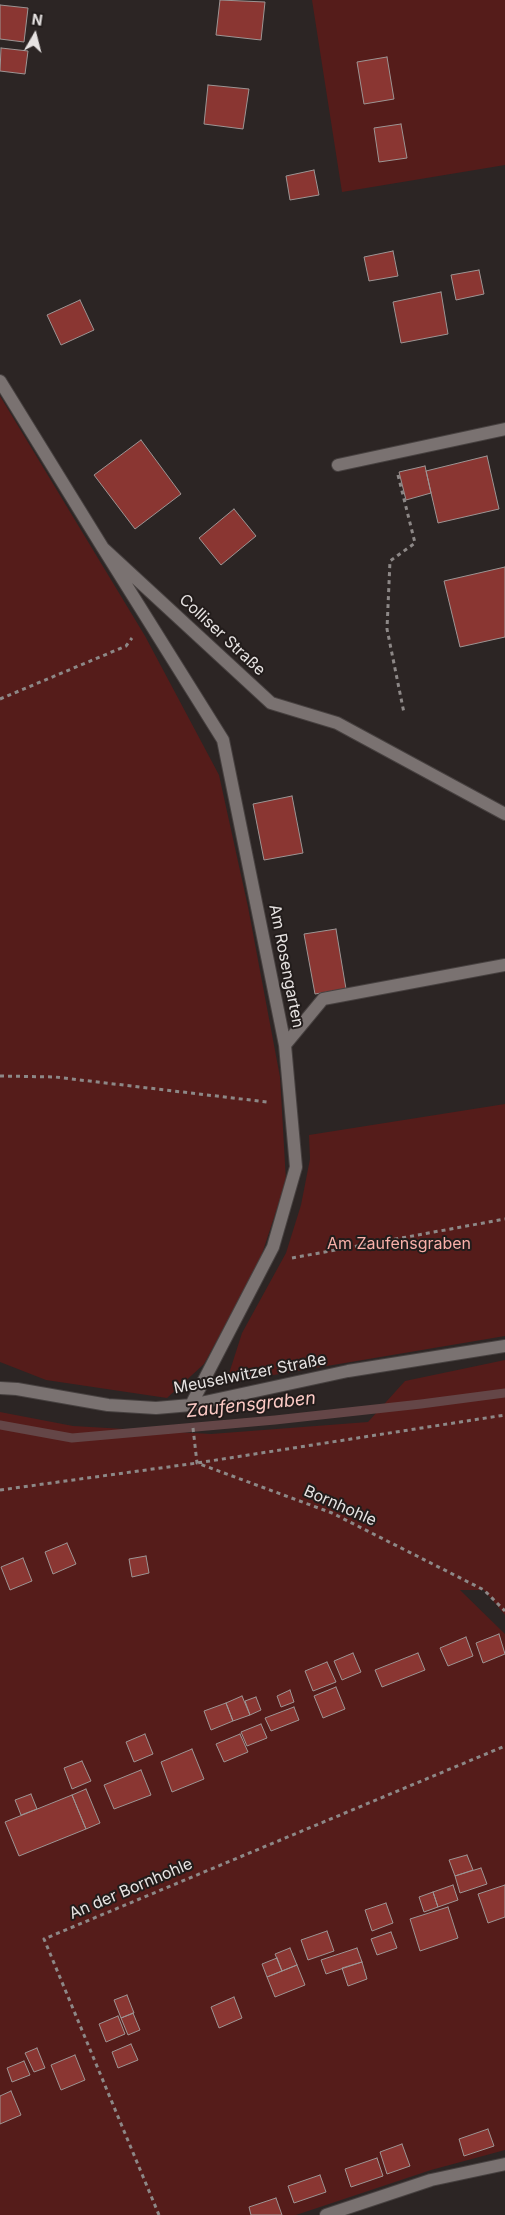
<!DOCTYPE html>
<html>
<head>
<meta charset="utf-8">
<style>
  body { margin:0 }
  #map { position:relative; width:505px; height:2215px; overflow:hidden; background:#2c2524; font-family:Inter,sans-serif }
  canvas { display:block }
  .north { position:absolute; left:10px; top:10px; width:50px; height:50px; -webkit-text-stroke:4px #221c1b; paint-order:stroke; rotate:8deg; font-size:14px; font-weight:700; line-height:20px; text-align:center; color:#e7e3e2 }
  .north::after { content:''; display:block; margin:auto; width:18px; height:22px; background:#e7e3e2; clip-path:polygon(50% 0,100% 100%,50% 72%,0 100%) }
</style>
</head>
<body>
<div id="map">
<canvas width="505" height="2215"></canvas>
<div class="north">N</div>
</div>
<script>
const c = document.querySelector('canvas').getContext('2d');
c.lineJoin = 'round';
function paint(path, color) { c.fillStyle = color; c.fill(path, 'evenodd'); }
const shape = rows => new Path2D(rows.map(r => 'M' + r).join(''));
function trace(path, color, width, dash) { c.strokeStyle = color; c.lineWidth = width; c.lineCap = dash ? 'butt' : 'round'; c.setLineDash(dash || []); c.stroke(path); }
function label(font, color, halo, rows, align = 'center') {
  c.font = font + ' Inter,sans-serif'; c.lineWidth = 4; c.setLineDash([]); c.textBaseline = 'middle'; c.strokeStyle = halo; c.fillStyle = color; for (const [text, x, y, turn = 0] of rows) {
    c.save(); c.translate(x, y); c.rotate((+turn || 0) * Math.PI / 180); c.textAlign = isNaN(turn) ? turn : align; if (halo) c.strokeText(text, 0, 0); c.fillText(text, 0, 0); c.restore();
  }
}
const green = shape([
  [312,0,505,0,505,165,342,192],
  [0,396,145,636,219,775,248,907,280,1077,286,1181,259,1263,204,1364,167,1398,46,1380,0,1362],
  [505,1104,505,1336,226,1383,242,1333,286,1253,301,1205,310,1159,309,1135],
  [505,1360,505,1615,484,1590,460,1590,505,1634,505,2150,431,2170,296,2215,0,2215,0,1412,73,1426,211,1434,368,1422,405,1381]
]);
const stream = shape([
  [0,1425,72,1438,275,1420,421,1404,505,1393]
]);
const building = shape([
  [220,0,265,2,261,40,216,35,220,0],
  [0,5,28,8,24,42,0,39,0,5],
  [1,48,28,51,25,74,0,71,1,48],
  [387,57,394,99,364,104,357,62,387,57],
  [208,85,249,89,243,129,204,124,208,85],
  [401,124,407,158,379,162,374,128,401,124],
  [314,170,319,195,290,200,286,176,314,170],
  [393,251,398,276,369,281,364,257,393,251],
  [479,270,484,294,456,300,451,275,479,270],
  [441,292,448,334,401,343,393,302,441,292],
  [80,300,94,330,61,345,47,315,80,300],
  [141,440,181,494,135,529,94,475,141,440],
  [487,456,499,509,438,523,426,471,487,456],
  [425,466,431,493,406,500,399,472,425,466],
  [234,509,256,536,221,565,199,538,234,509],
  [505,567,505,637,460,647,444,581,505,567],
  [292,796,303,853,264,860,253,804,292,796],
  [336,929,346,989,315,994,304,934,336,929],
  [67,1543,76,1564,53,1574,45,1552,67,1543],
  [146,1556,149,1573,132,1577,129,1559,146,1556],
  [23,1558,32,1581,10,1590,1,1567,23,1558],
  [499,1634,505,1654,483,1663,476,1643,499,1634],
  [466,1637,473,1656,448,1666,440,1648,466,1637],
  [353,1653,361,1672,342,1680,334,1661,353,1653],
  [418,1653,425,1670,382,1687,375,1670,418,1653],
  [327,1662,336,1682,313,1691,305,1671,327,1662],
  [336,1687,345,1709,323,1718,314,1696,336,1687],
  [290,1690,294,1702,281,1707,277,1696,290,1690],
  [242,1696,250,1715,233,1721,226,1703,242,1696],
  [256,1697,261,1710,250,1715,245,1701,256,1697],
  [226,1703,233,1721,211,1730,204,1711,226,1703],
  [294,1707,299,1720,271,1731,265,1718,294,1707],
  [261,1724,267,1738,247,1746,241,1732,261,1724],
  [145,1734,153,1754,134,1762,126,1742,145,1734],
  [240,1734,248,1752,224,1762,216,1744,240,1734],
  [192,1749,204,1779,172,1792,161,1762,192,1749],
  [82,1761,91,1781,72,1789,64,1768,82,1761],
  [141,1770,151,1795,114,1809,104,1785,141,1770],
  [86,1789,100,1823,86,1829,72,1795,86,1789],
  [31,1794,37,1809,21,1815,15,1800,31,1794],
  [72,1795,86,1829,19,1856,5,1822,72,1795],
  [467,1855,473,1870,455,1876,449,1860,467,1855],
  [481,1868,487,1884,460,1893,455,1876,481,1868],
  [453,1885,458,1900,438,1907,433,1892,453,1885],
  [505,1885,505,1917,488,1923,478,1894,505,1885],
  [433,1892,438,1907,424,1912,419,1897,433,1892],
  [386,1903,393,1923,372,1931,365,1910,386,1903],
  [448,1907,458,1938,420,1951,410,1919,448,1907],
  [327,1931,334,1951,308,1960,301,1940,327,1931],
  [391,1932,397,1948,377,1955,371,1939,391,1932],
  [290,1948,297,1965,282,1971,275,1954,290,1948],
  [357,1948,362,1962,326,1974,321,1960,357,1948],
  [277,1958,282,1971,267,1977,262,1964,277,1958],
  [362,1962,367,1979,348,1986,342,1968,362,1962],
  [297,1965,305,1985,275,1997,267,1977,297,1965],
  [127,1995,134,2013,121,2018,114,2000,127,1995],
  [234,1997,242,2018,219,2028,211,2007,234,1997],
  [133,2013,140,2030,128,2035,121,2018,133,2013],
  [118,2016,125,2034,106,2042,99,2024,118,2016],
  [131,2044,138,2060,118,2068,112,2052,131,2044],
  [37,2048,45,2068,34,2072,25,2053,37,2048],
  [75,2055,85,2080,61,2090,51,2065,75,2055],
  [24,2061,30,2075,12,2082,7,2068,24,2061],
  [11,2091,21,2115,0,2124,0,2096,11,2091],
  [488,2129,494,2146,464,2156,459,2139,488,2129],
  [402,2144,410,2166,387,2174,380,2152,402,2144],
  [377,2158,383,2176,351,2187,345,2169,377,2158],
  [320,2175,326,2192,294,2203,288,2186,320,2175],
  [276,2198,282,2215,251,2215,249,2207,276,2198]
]);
const path = shape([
  [398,475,415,543,390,561,387,629,404,713],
  [0,699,126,646,132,638],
  [0,1076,55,1077,267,1102],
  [292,1258,505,1219],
  [193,1428,197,1463,332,1513,484,1590,505,1611],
  [0,1490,197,1463,505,1415],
  [159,2215,44,1939,505,1746]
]);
const minor = shape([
  [0,381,103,548,271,703,337,723,505,814],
  [338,465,505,429],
  [103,548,223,740,285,1045,296,1167,273,1247,191,1405],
  [285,1045,323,999,505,965],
  [0,1388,17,1389,108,1405,156,1408,191,1405,348,1371,505,1346],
  [326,2215,431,2180,505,2164]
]);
const streetNames = [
  ["Colliser Straße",222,635,43],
  ["Am Rosengarten",286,966,79],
  ["Meuselwitzer Straße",250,1374,-11],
  ["Bornhohle",340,1506,24],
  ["An der Bornhohle",131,1889,-23]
];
const parkNames = [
  ["Am Zaufensgraben",399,1244]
];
const waterNames = [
  ["Zaufensgraben",251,1405,-6]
];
paint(green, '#551c1a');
trace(stream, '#644647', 9);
paint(building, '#8a3632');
trace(building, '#9d9594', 1);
trace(minor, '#474140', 14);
trace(path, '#8d8887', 3, [4, 4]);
trace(minor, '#7a7271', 12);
label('16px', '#e7e3e2', '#221c1b', streetNames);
label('16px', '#f9b0a9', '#221c1b', parkNames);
label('italic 18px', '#fccac5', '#221c1b', waterNames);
</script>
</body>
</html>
